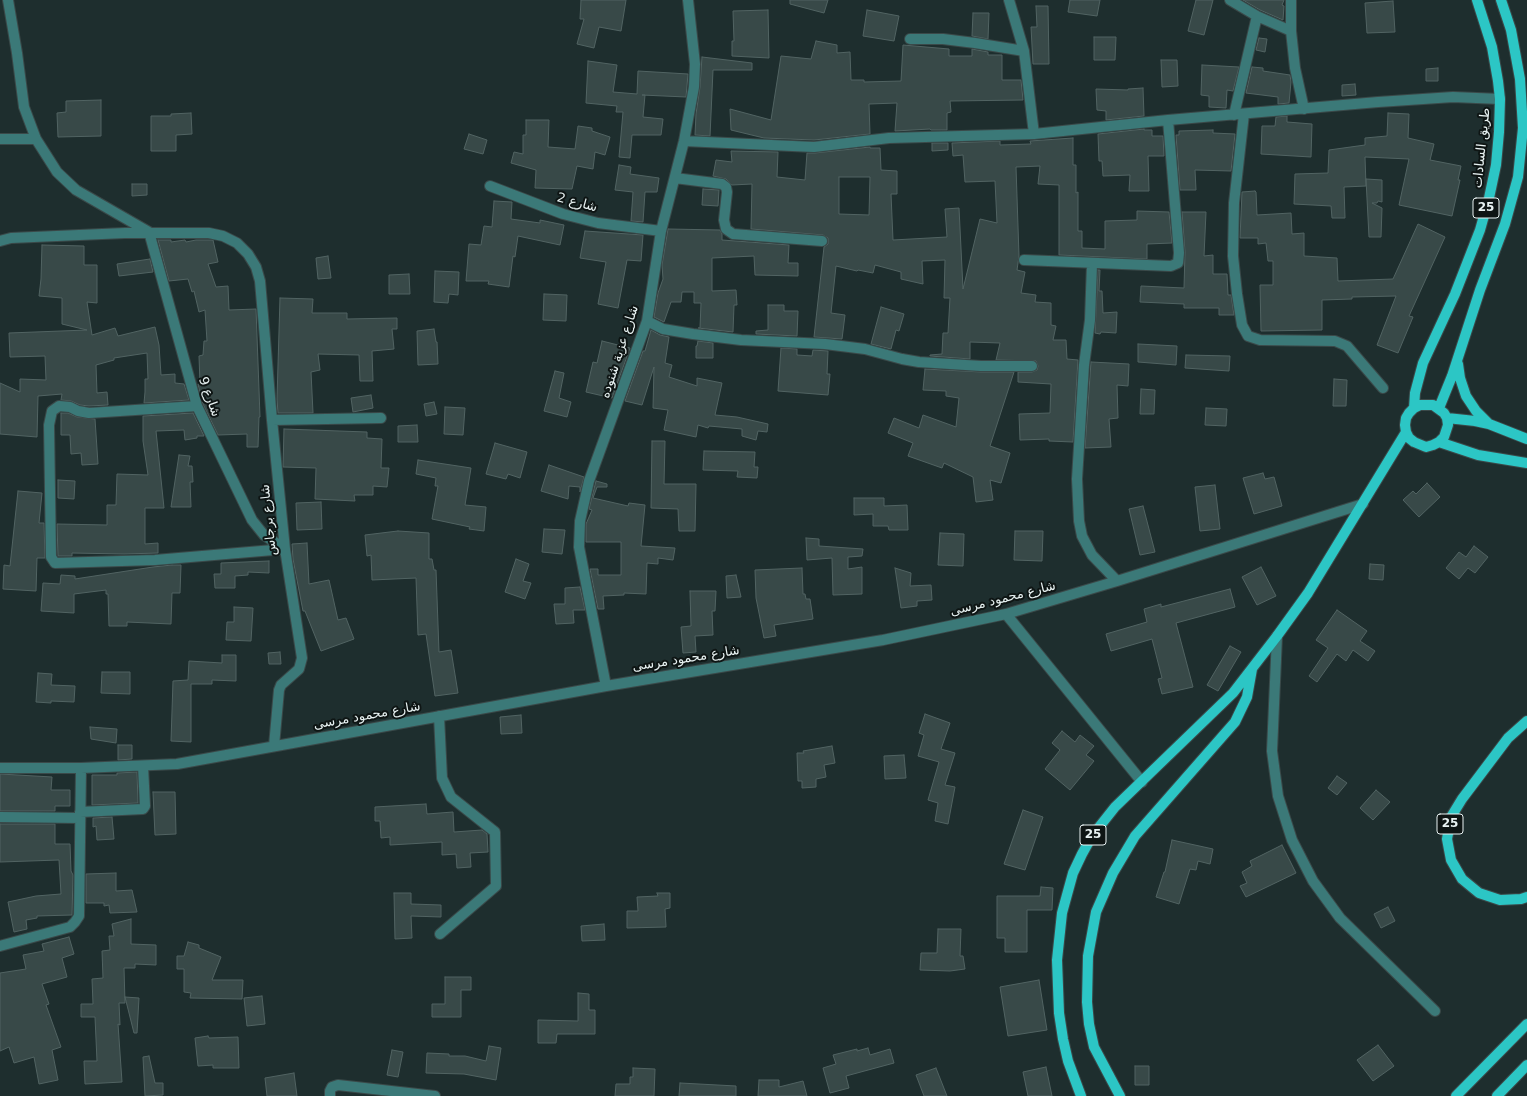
<!DOCTYPE html>
<html>
<head>
<meta charset="utf-8">
<style>
  body { margin:0 }
  canvas { display:block; background:#1e2e2e }
</style>
</head>
<body>
<canvas width="1527" height="1096"></canvas>
<script>
const c = document.querySelector('canvas').getContext('2d');
c.lineJoin = 'round';
function paint(path, color) { c.fillStyle = color; c.fill(path, 'evenodd'); }
const shape = rows => new Path2D(rows.map(r => 'M' + r).join(''));
function trace(path, color, width, dash) { c.strokeStyle = color; c.lineWidth = width; c.lineCap = dash ? 'butt' : 'round'; c.setLineDash(dash || []); c.stroke(path); }
function label(font, color, halo, rows, align = 'center') {
  c.font = font + ' "DejaVu Sans",Cairo,sans-serif'; c.lineWidth = 4; c.setLineDash([]); c.textBaseline = 'middle'; c.strokeStyle = halo; c.fillStyle = color; for (const [text, x, y, turn = 0] of rows) {
    c.save(); c.translate(x, y); c.rotate((+turn || 0) * Math.PI / 180); c.textAlign = isNaN(turn) ? turn : align; if (halo) c.strokeText(text, 0, 0); c.fillText(text, 0, 0); c.restore();
  }
}
const building = shape([
  [581,0,626,0,621,31,599,27,594,48,577,44,584,19,580,19,581,0],
  [790,0,828,0,824,13,790,4,790,0],
  [1070,0,1100,0,1097,16,1068,12,1070,0],
  [1196,0,1213,0,1204,35,1188,31,1196,0],
  [1243,0,1284,0,1282,5,1284,6,1283,20,1260,10,1243,0],
  [1393,1,1395,32,1367,33,1365,3,1393,1],
  [1036,6,1048,6,1049,64,1033,64,1031,27,1037,27,1036,6],
  [768,10,769,58,732,56,732,41,734,41,733,11,768,10],
  [867,10,899,16,894,41,863,36,867,10],
  [973,13,989,13,988,39,972,36,973,13],
  [1094,37,1116,37,1115,60,1094,60,1094,37],
  [1259,38,1267,39,1265,52,1256,50,1259,38],
  [816,41,837,45,837,53,850,52,851,80,864,80,864,82,901,81,903,45,949,49,949,56,972,56,972,49,988,52,988,55,1002,55,1002,80,1021,80,1023,100,950,101,951,112,947,113,947,130,931,130,930,129,895,131,897,103,869,104,870,134,814,140,764,138,731,130,730,109,771,120,781,56,811,59,816,41],
  [702,57,752,63,752,70,713,70,710,136,695,135,696,114,700,87,702,57],
  [1161,60,1177,60,1178,86,1162,87,1161,60],
  [588,61,617,65,613,92,637,94,638,71,688,74,686,97,642,95,645,95,643,117,663,119,661,135,632,135,630,158,619,157,623,112,616,112,617,106,586,103,588,61],
  [1202,65,1239,67,1233,91,1227,90,1226,108,1209,107,1209,96,1201,95,1202,65],
  [1252,67,1263,68,1263,71,1290,75,1291,82,1289,103,1278,104,1278,97,1246,93,1252,67],
  [1438,68,1438,81,1426,81,1426,69,1438,68],
  [1355,84,1356,95,1342,96,1342,85,1355,84],
  [1143,88,1144,116,1106,120,1106,111,1097,110,1096,89,1128,90,1128,89,1143,88],
  [101,100,101,136,58,137,57,113,66,112,66,101,101,100],
  [191,113,192,134,176,135,176,151,151,151,151,116,171,116,171,114,191,113],
  [1388,113,1409,114,1408,138,1434,144,1430,160,1461,166,1458,180,1460,180,1452,216,1399,205,1409,159,1365,157,1366,186,1344,187,1345,218,1332,218,1331,206,1294,204,1295,174,1328,173,1329,150,1365,145,1365,138,1387,136,1388,113],
  [1287,116,1287,122,1312,124,1311,157,1261,154,1262,126,1275,126,1276,117,1287,116],
  [526,120,549,120,548,147,575,149,578,126,592,128,592,131,610,137,605,155,595,152,593,169,577,166,572,189,535,188,536,170,511,163,514,152,523,154,523,135,526,135,526,120],
  [1144,129,1144,130,1152,130,1152,136,1163,136,1164,156,1148,156,1149,191,1129,191,1130,175,1103,176,1102,161,1099,161,1098,134,1144,129],
  [1213,130,1213,133,1235,134,1231,171,1195,170,1196,190,1180,190,1176,135,1179,135,1179,131,1213,130],
  [469,134,487,140,483,154,464,149,469,134],
  [1073,138,1073,165,1076,165,1076,193,1078,192,1078,231,1082,231,1082,248,1105,249,1105,221,1137,220,1137,211,1169,212,1172,243,1147,244,1147,259,1059,255,1059,185,1038,184,1040,166,1016,167,1019,256,1017,270,1025,272,1021,293,1036,295,1035,302,1051,303,1051,325,1056,326,1053,340,1066,340,1067,359,1078,360,1073,442,1049,441,1049,439,1020,440,1019,414,1050,413,1051,384,1018,382,1018,372,1032,372,1037,370,1038,366,1036,361,996,360,1000,343,970,342,970,359,930,356,930,355,942,354,943,333,948,333,950,298,944,298,945,260,922,261,923,284,901,279,901,272,875,265,873,273,858,270,857,271,836,266,831,313,845,315,842,339,814,337,824,247,828,244,828,238,823,235,751,229,752,184,732,185,726,179,713,176,716,160,732,162,731,151,778,152,777,177,805,180,807,153,815,153,870,147,870,148,880,148,881,170,897,171,897,194,891,194,893,240,947,237,945,209,959,208,963,289,980,219,997,223,995,181,965,182,963,155,953,156,952,143,1000,141,1000,145,1031,144,1030,141,1073,138],
  [839,177,870,177,869,215,839,214,839,177],
  [932,143,948,143,948,150,932,151,932,143],
  [619,165,631,167,630,174,659,178,657,192,645,192,643,222,631,221,633,192,615,190,619,165],
  [1366,179,1382,180,1382,202,1378,201,1377,203,1372,203,1382,208,1381,237,1369,237,1366,179],
  [132,184,147,184,147,195,132,196,132,184],
  [703,189,719,190,718,206,702,205,703,189],
  [1255,191,1256,192,1257,215,1291,213,1292,234,1304,233,1304,256,1337,258,1338,281,1393,279,1418,224,1445,237,1409,316,1413,317,1398,353,1377,345,1396,296,1352,297,1352,299,1322,300,1322,330,1261,331,1260,285,1273,285,1273,261,1268,261,1266,243,1258,244,1258,238,1240,238,1242,192,1255,191],
  [494,201,512,202,511,219,540,223,540,220,564,225,560,245,518,236,515,257,513,256,509,287,488,284,489,281,466,281,469,244,481,245,484,226,492,227,494,201],
  [1182,212,1206,212,1204,256,1213,255,1213,274,1227,274,1228,295,1231,295,1234,315,1219,315,1219,308,1184,308,1184,304,1140,302,1141,286,1184,288,1185,252,1182,212],
  [668,229,720,230,722,234,722,240,789,245,788,263,798,263,798,276,755,275,754,256,712,258,712,291,736,290,737,305,734,305,733,332,698,328,700,328,701,303,694,303,694,292,682,292,681,302,671,302,664,322,654,317,658,293,663,279,662,265,668,229],
  [585,231,643,235,641,261,627,260,618,308,598,304,606,262,580,258,585,231],
  [158,240,171,240,171,242,185,240,186,242,196,240,213,240,218,262,208,264,216,287,228,286,229,310,256,309,260,417,259,417,258,447,247,447,247,434,218,435,203,404,198,384,200,384,199,356,203,355,204,341,207,341,205,310,199,312,194,291,192,292,188,279,169,281,158,240],
  [42,245,84,246,84,265,97,265,97,303,87,302,92,335,115,328,118,336,155,327,159,345,161,375,175,374,175,383,184,384,189,400,144,403,145,392,145,379,148,379,147,353,114,358,114,360,96,365,97,393,107,392,108,405,89,406,80,405,71,401,61,400,62,394,38,396,37,437,0,434,0,383,20,392,20,379,46,380,45,356,10,357,9,333,87,330,62,324,62,298,39,296,41,279,42,245],
  [328,256,331,278,318,279,316,258,328,256],
  [150,259,153,272,119,276,117,264,150,259],
  [1098,270,1100,270,1099,291,1102,291,1103,313,1117,312,1116,333,1101,332,1100,334,1095,333,1098,270],
  [435,271,459,272,458,295,449,294,448,303,434,302,435,271],
  [409,274,410,294,389,294,389,275,409,274],
  [544,294,567,295,566,321,543,320,544,294],
  [280,298,313,299,312,313,347,313,347,319,397,318,397,329,392,329,394,349,372,351,373,381,360,381,359,355,318,354,320,370,311,372,313,413,278,413,277,399,280,298],
  [768,305,784,305,784,311,798,311,797,336,756,334,756,331,768,330,768,305],
  [881,307,904,314,899,331,896,330,891,349,871,344,881,307],
  [434,329,436,342,437,342,438,364,418,365,417,331,434,329],
  [651,330,660,335,669,337,665,363,672,365,669,377,697,386,697,378,722,383,715,415,737,417,768,424,767,432,758,431,756,440,742,436,742,429,709,426,708,428,698,425,696,437,664,430,668,410,653,408,654,367,642,405,625,401,643,351,645,351,651,330],
  [602,341,630,348,612,398,586,392,593,362,597,363,602,341],
  [698,341,713,343,713,358,696,358,696,346,697,346,698,341],
  [1138,344,1177,346,1176,365,1138,362,1138,344],
  [781,348,797,349,797,355,812,356,813,350,828,351,827,374,830,374,828,395,778,391,781,348],
  [1186,355,1230,356,1229,371,1185,368,1186,355],
  [1091,362,1129,364,1128,386,1117,385,1118,418,1109,419,1111,447,1085,448,1091,362],
  [925,369,981,372,1014,372,990,446,1010,453,1001,483,990,480,993,500,976,502,973,477,944,463,942,468,908,456,913,443,888,433,894,418,919,428,923,415,956,427,959,398,946,396,946,391,923,390,925,369],
  [555,371,564,373,559,398,571,402,567,417,544,411,555,371],
  [1334,379,1347,380,1346,406,1333,406,1334,379],
  [1141,389,1155,390,1154,414,1140,414,1141,389],
  [371,395,373,408,353,412,351,398,371,395],
  [434,402,437,414,426,416,424,404,434,402],
  [445,407,465,408,463,435,444,434,445,407],
  [1206,408,1227,409,1226,426,1205,425,1206,408],
  [61,413,68,413,77,417,95,419,98,464,82,465,81,453,71,454,70,435,61,435,61,413],
  [193,413,204,436,197,436,197,438,185,440,184,430,156,431,164,508,145,508,145,544,158,543,158,553,124,554,72,553,72,556,58,556,57,524,107,525,107,505,116,505,117,474,148,475,143,441,143,416,193,413],
  [417,425,418,442,398,442,398,426,417,425],
  [284,429,367,432,367,438,382,439,381,468,389,468,387,487,373,486,373,495,354,495,355,501,315,499,316,468,283,467,284,429],
  [652,441,665,441,664,484,696,484,695,531,679,531,678,509,651,508,652,441],
  [495,443,527,452,520,478,508,474,506,479,486,474,495,443],
  [704,451,755,452,754,467,758,467,757,478,737,477,738,471,703,470,704,451],
  [179,455,190,456,188,466,192,466,193,482,190,482,191,507,171,507,179,455],
  [418,460,471,468,465,505,486,507,484,531,469,529,470,527,432,519,438,486,435,486,436,478,416,474,418,460],
  [549,465,584,477,580,492,580,487,569,486,568,499,541,491,549,465],
  [1263,473,1265,479,1274,477,1282,506,1254,514,1243,478,1263,473],
  [58,480,75,481,74,499,58,498,58,480],
  [596,481,607,484,607,487,597,487,593,498,628,506,629,503,645,505,641,546,675,548,673,560,658,558,658,564,647,563,646,594,624,593,624,595,603,596,604,609,598,609,590,569,598,569,598,575,621,575,621,542,586,542,586,524,592,510,589,509,596,481],
  [1427,483,1440,497,1419,517,1403,500,1413,491,1416,494,1427,483],
  [1215,485,1220,529,1200,531,1195,487,1215,485],
  [18,491,42,493,39,523,44,523,45,558,37,558,36,591,3,589,4,565,10,566,18,491],
  [854,498,884,498,884,506,907,505,908,530,889,530,888,526,873,526,873,514,854,515,854,498],
  [321,502,322,529,297,530,296,503,321,502],
  [1143,506,1155,552,1140,555,1129,509,1143,506],
  [544,529,565,530,562,554,542,552,544,529],
  [398,531,429,533,429,559,432,559,434,570,436,570,439,652,451,650,458,693,435,696,426,634,418,635,416,578,372,580,371,555,367,556,365,535,398,531],
  [1015,531,1043,531,1042,561,1014,560,1015,531],
  [940,533,964,534,963,566,938,565,940,533],
  [806,538,819,539,819,546,863,549,862,556,848,557,848,569,862,567,862,594,833,595,832,558,807,560,806,538],
  [307,543,309,584,329,580,338,620,346,618,354,639,321,651,305,611,303,611,293,559,292,544,307,543],
  [1474,546,1488,557,1475,573,1468,568,1459,579,1446,568,1459,552,1466,557,1474,546],
  [516,559,529,564,523,581,531,583,525,599,505,592,516,559],
  [269,561,269,573,248,572,248,575,235,576,235,588,215,588,214,574,221,574,221,563,269,561],
  [1370,564,1384,565,1383,580,1369,579,1370,564],
  [172,565,181,565,180,593,172,593,171,624,127,622,127,626,109,626,108,594,106,594,106,590,74,594,74,613,41,611,43,583,60,584,61,575,75,576,75,579,153,567,172,565],
  [1261,567,1276,596,1257,605,1242,577,1261,567],
  [802,568,803,594,805,594,806,599,810,599,813,619,774,625,776,636,764,638,756,598,755,570,802,568],
  [895,568,911,573,910,586,931,585,932,600,917,601,917,606,901,608,895,568],
  [736,575,741,597,727,598,726,576,736,575],
  [580,587,585,610,573,610,574,623,556,624,554,604,565,604,565,588,580,587],
  [1230,589,1235,607,1176,623,1193,687,1162,694,1158,679,1162,678,1152,639,1111,651,1106,634,1147,622,1144,609,1161,604,1161,607,1230,589],
  [690,591,716,591,715,611,712,611,713,635,695,636,696,652,683,653,681,627,691,626,690,591],
  [234,607,253,608,251,641,226,640,227,622,234,622,234,607],
  [1337,610,1367,631,1360,641,1375,651,1368,661,1353,650,1346,661,1337,654,1317,682,1309,676,1328,648,1316,640,1337,610],
  [1230,646,1241,652,1218,691,1207,685,1230,646],
  [280,652,281,664,269,664,268,653,280,652],
  [222,655,236,655,236,681,212,680,212,684,191,684,191,742,171,741,173,681,188,680,189,661,222,663,222,655],
  [102,672,130,672,130,694,101,693,102,672],
  [38,673,52,674,51,685,75,686,74,702,51,701,51,703,36,702,38,673],
  [925,714,950,723,941,749,955,753,945,785,955,787,948,824,935,821,938,803,928,800,939,762,918,756,924,735,919,733,925,714],
  [521,715,522,733,501,734,500,717,521,715],
  [90,727,117,729,116,743,91,739,90,727],
  [1062,731,1075,742,1080,735,1094,746,1086,755,1094,761,1070,790,1045,769,1060,750,1052,743,1062,731],
  [118,745,132,745,132,759,118,760,118,745],
  [832,746,835,763,824,765,826,777,816,779,816,787,802,788,802,781,798,781,797,753,804,753,803,751,832,746],
  [904,755,906,778,885,779,884,756,904,755],
  [137,772,138,803,92,805,92,775,117,775,117,773,137,772],
  [0,774,52,777,51,790,70,790,70,806,55,806,55,811,0,811,0,774],
  [1337,776,1347,783,1337,795,1328,788,1337,776],
  [1376,790,1390,802,1373,820,1360,808,1376,790],
  [153,792,175,792,176,834,155,835,153,792],
  [426,804,427,814,453,812,454,832,482,830,487,834,488,852,470,853,471,867,457,868,456,854,442,855,442,842,390,845,390,837,381,838,380,821,375,821,375,807,426,804],
  [1023,810,1043,817,1025,870,1004,864,1023,810],
  [112,817,114,839,97,840,96,826,93,827,93,818,112,817],
  [0,824,55,824,55,844,70,844,71,871,73,875,72,915,37,916,37,918,26,920,27,929,14,932,8,902,36,896,61,894,59,860,0,862,0,824],
  [1172,840,1213,849,1210,864,1198,861,1196,870,1190,869,1179,904,1156,897,1164,872,1165,872,1172,840],
  [1282,845,1296,873,1246,897,1240,886,1247,883,1242,872,1252,866,1250,861,1282,845],
  [116,873,116,891,132,890,137,912,110,913,109,905,104,906,104,903,86,903,86,874,116,873],
  [1041,887,1053,888,1052,910,1027,910,1027,952,1005,952,1005,938,997,938,997,896,1040,896,1041,887],
  [394,893,411,893,411,904,441,905,441,917,411,916,412,938,395,939,394,893],
  [657,893,670,893,670,908,665,909,666,927,627,928,627,911,638,911,637,897,658,896,657,893],
  [1388,907,1395,921,1381,928,1374,914,1388,907],
  [131,919,131,944,156,945,156,965,135,964,135,968,124,968,125,1003,119,1003,120,1025,118,1024,122,1082,85,1084,84,1061,97,1061,95,1017,81,1017,81,1004,93,1004,92,979,103,978,102,951,110,950,109,936,114,936,112,924,131,919],
  [604,924,605,940,582,941,581,926,604,924],
  [938,929,961,929,960,956,963,956,965,969,950,971,920,970,921,953,937,953,938,929],
  [69,937,74,954,62,958,67,977,42,984,49,1004,46,1005,61,1047,52,1050,58,1080,39,1084,34,1057,14,1063,9,1047,0,1051,0,973,26,969,23,955,44,951,42,944,69,937],
  [188,942,199,945,199,948,221,957,212,980,243,980,242,999,190,998,191,993,184,992,184,969,177,969,177,956,184,956,188,942],
  [445,977,471,977,471,990,461,990,461,1017,432,1017,432,1004,445,1004,445,977],
  [1039,980,1047,1030,1008,1036,1000,987,1039,980],
  [578,993,589,994,589,1010,595,1010,595,1034,557,1034,556,1043,538,1043,538,1020,578,1021,578,993],
  [262,996,265,1024,247,1026,244,998,262,996],
  [125,997,139,998,137,1033,134,1033,125,997],
  [208,1036,209,1038,238,1037,239,1068,213,1068,213,1065,198,1066,195,1038,208,1036],
  [1378,1045,1394,1066,1373,1081,1357,1060,1378,1045],
  [489,1046,501,1048,496,1080,464,1074,426,1073,427,1053,449,1054,449,1056,465,1056,486,1061,489,1046],
  [868,1048,870,1055,890,1049,894,1063,846,1076,849,1088,830,1093,823,1068,836,1064,833,1055,857,1049,857,1051,868,1048],
  [392,1050,403,1052,398,1077,387,1075,392,1050],
  [149,1056,155,1083,163,1083,163,1095,145,1096,143,1057,149,1056],
  [1135,1066,1149,1066,1149,1085,1135,1085,1135,1066],
  [1046,1067,1052,1096,1028,1096,1023,1072,1046,1067],
  [633,1068,655,1069,654,1096,615,1096,616,1084,630,1084,630,1077,633,1077,633,1068],
  [936,1068,947,1096,924,1096,916,1075,936,1068],
  [294,1073,297,1096,267,1096,265,1078,294,1073],
  [759,1080,779,1080,779,1087,803,1081,807,1096,758,1096,759,1080],
  [680,1083,736,1086,736,1096,679,1096,680,1083]
]);
const minor = shape([
  [8,0,17,53,24,107,36,139,57,172,76,190,149,232,197,406,252,520,264,535,285,549],
  [1009,0,1024,51,1034,134],
  [1230,0,1257,16,1291,31],
  [1291,0,1291,31,1295,68,1304,109],
  [910,39,943,39,975,43,1024,51],
  [1244,114,1234,203,1233,256,1237,294,1242,325,1248,336,1260,340,1335,341,1347,346,1383,388],
  [1234,115,1257,16],
  [0,139,36,139],
  [684,141,814,147,889,138,1034,134,1168,120,1378,102,1453,97,1500,99],
  [675,178,722,184,726,187,727,192,724,220,726,229,733,234,822,241],
  [490,186,563,214,598,223,661,231],
  [0,241,11,238,125,233,209,233,223,236,237,243,248,254,256,267,260,281,272,420,285,549,302,658,299,669,281,685,279,690,274,746],
  [1024,260,1171,266,1178,263,1179,253,1168,120],
  [1092,264,1090,320,1084,365,1077,479,1079,521,1082,536,1092,555,1117,581],
  [647,321,663,329,693,334,741,340,825,344,865,349,902,359,919,362,981,366,1032,366],
  [197,406,89,413,78,411,70,407,59,406,52,411,49,425,51,557,55,563,155,560,285,549],
  [272,420,381,418],
  [1006,614,1142,782],
  [1277,636,1272,751,1278,796,1292,840,1313,881,1340,918,1435,1011],
  [606,686,579,547,580,521,589,481,647,321,661,231,684,141,694,87,695,64,688,0],
  [439,716,442,778,451,797,495,832,496,886,440,934],
  [0,768,81,768,177,764,606,686,883,640,1006,614,1117,581,1363,504],
  [80,812,143,809,145,806,143,766],
  [0,817,80,818],
  [0,946,70,927,75,922,79,916,81,768],
  [330,1096,330,1091,332,1087,338,1085,435,1096]
]);
const primary = shape([
  [1458,364,1460,378,1466,396,1476,411,1489,424],
  [1414,408,1415,393,1423,363,1455,294,1480,230,1489,198,1496,165,1499,132,1500,99,1498,81,1492,47,1477,0],
  [1439,408,1452,376,1480,290,1505,224,1518,177,1523,128,1520,79,1511,30,1501,0],
  [1447,418,1475,421,1489,424,1527,439],
  [1439,442,1478,455,1527,463],
  [1527,721,1508,738,1462,799,1451,817,1447,839,1451,860,1462,879,1479,893,1500,900,1521,899,1527,897],
  [1081,1096,1068,1061,1063,1039,1059,1013,1057,960,1062,913,1073,873,1082,854,1092,836,1115,807,1233,693,1277,636,1308,593,1406,432,1405,425,1406,418,1409,413,1414,408,1420,405,1433,405,1444,413,1447,418,1448,425,1444,437,1439,442,1433,445,1426,447,1414,442,1409,438,1406,432],
  [1120,1096,1094,1047,1089,1024,1087,1002,1088,956,1096,912,1113,873,1135,836,1235,722,1247,697,1252,669],
  [1456,1096,1527,1024],
  [1497,1096,1527,1065]
]);
const shields = [
  [1486,208,26],
  [1450,824,26],
  [1093,835,26]
];
const shieldNames = [
  ["25",1486,208],
  ["25",1450,824],
  ["25",1093,835]
];
const streetNames = [
  ["طريق السادات",1482,148,-84],
  ["شارع 2",577,203,15],
  ["شارع عزبة شنوده",620,352,-72],
  ["شارع 9",209,397,70],
  ["شارع برجاس",269,520,-96],
  ["شارع محمود مرسى",1003,599,-14],
  ["شارع محمود مرسى",686,659,-9],
  ["شارع محمود مرسى",367,716,-10]
];
paint(building, '#384948');
trace(building, '#516362', 1);
trace(minor, '#3a4949', 12);
trace(primary, '#3a4949', 12);
trace(minor, '#3b7978', 10);
trace(primary, '#2cc6c5', 10);
for (const [x, y, w] of shields) { const box = new Path2D(); box.roundRect(x - w / 2, y - 10, w, 20, 3); c.fillStyle = '#0e1514'; c.fill(box); trace(box, '#e8f2f2', 1); }
label('bold 12px', '#e8f2f2', null, shieldNames);
label('13px', '#e8f2f2', '#0e1514', streetNames);
</script>
</body>
</html>
